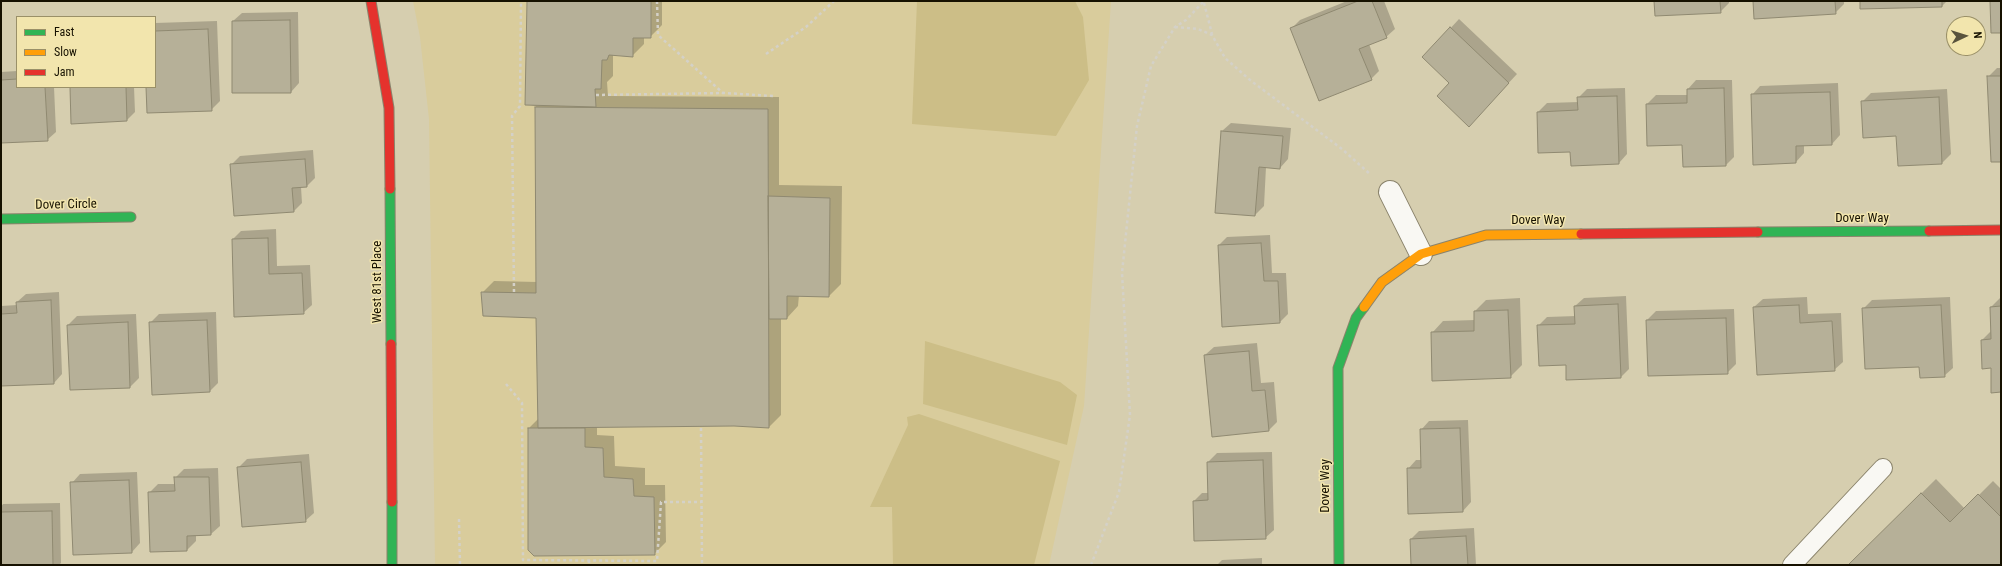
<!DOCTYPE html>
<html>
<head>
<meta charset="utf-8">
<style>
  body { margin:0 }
  #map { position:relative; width:2002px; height:566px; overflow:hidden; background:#d6ceaf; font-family:"Roboto Condensed",sans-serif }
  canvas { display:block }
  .frame { position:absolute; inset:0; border:2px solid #161100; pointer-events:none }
  .legend { position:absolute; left:16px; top:16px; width:140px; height:72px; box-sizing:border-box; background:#f2e5ad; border:1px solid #9a9068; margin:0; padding:5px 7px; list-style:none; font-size:12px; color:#161100 }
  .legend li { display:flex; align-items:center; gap:8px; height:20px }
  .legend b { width:20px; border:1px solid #9a9068 }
  .north { position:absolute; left:1946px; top:16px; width:40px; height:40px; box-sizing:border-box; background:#f2e5ad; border:1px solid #9a9068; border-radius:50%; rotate:86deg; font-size:11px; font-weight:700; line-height:16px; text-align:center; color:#161100 }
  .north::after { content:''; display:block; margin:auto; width:14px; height:18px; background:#59533d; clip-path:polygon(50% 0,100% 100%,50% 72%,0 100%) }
</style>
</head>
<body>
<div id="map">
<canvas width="2002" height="566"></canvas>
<div class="frame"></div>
<ul class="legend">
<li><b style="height:5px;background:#30b455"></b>Fast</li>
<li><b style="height:5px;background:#ff9f0a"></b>Slow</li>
<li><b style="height:5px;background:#e5322d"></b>Jam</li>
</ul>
<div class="north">N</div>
</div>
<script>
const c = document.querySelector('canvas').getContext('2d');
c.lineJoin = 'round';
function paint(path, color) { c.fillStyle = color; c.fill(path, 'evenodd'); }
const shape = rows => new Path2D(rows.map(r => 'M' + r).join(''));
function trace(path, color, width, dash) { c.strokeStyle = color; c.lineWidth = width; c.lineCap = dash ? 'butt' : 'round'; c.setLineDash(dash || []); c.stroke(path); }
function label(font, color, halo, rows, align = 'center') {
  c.font = font + ' "Roboto Condensed",sans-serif'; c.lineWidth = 3; c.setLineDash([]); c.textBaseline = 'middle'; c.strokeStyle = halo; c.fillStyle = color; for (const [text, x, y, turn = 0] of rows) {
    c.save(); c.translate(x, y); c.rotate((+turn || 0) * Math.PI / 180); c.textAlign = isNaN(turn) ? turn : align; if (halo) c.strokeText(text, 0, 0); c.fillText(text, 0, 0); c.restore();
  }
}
const built = shape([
  [413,1,1111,1,1084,406,1049,565,435,565,429,119,420,37]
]);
const green = shape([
  [917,1,1075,1,1083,17,1089,80,1056,136,912,124],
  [925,341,1060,382,1077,395,1067,445,923,404],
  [919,414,1060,461,1034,565,893,565,892,507,870,507,908,425,907,417]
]);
const shadow = shape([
  [528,1,662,1,662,25,650,37,644,37,644,44,632,56,613,54,613,76,607,82,608,96,779,97,779,185,842,186,841,284,829,296,799,295,798,306,787,318,781,318,781,415,769,427,734,425,597,427,597,435,614,436,615,466,645,468,645,485,665,485,666,542,654,554,529,549,529,428,538,419,537,317,482,293,494,281,537,282,536,106,526,104],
  [1347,1,1384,1,1395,29,1386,37,1369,44,1379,71,1371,79,1292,28,1300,20],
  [1655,1,1729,1,1729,3,1720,12],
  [1754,1,1844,1,1844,4,1835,13],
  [1861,1,1947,1,1942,6,1861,8],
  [298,12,299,83,291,92,233,21,242,13],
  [1459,19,1517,74,1477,117,1451,83,1424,57],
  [217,21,220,101,211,110,148,87,155,87,155,23],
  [1997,68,2001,68,2001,161,1988,77],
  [17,71,17,87,54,87,56,132,47,140,1,142,1,72],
  [1696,80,1732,80,1734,157,1726,165,1683,144,1648,145,1647,104,1656,95,1688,95,1688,89],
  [1838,83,1840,135,1832,144,1804,145,1804,153,1796,162,1752,95,1760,86],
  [71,87,134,87,135,112,127,120],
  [1625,88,1627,154,1619,163,1571,151,1538,112,1547,103,1579,102,1578,98,1587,89],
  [1947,89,1951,154,1942,163,1899,165,1897,135,1862,102,1871,93],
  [1231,123,1291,128,1288,159,1280,168,1266,167,1264,206,1255,215,1222,131],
  [313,150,315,178,307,186,301,187,302,203,294,211,231,165,240,156],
  [276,229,277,266,310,265,312,305,303,313,233,239,241,231],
  [1270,235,1272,273,1286,273,1288,314,1280,322,1219,245,1227,237],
  [59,292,62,374,54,383,1,385,1,306,17,305,17,302,26,294],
  [1626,296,1629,369,1621,377,1538,326,1547,317,1576,316,1575,306,1584,298],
  [1807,297,1808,314,1841,313,1843,362,1834,370,1754,307,1763,299],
  [1950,297,1953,368,1944,376,1920,366,1863,309,1872,300],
  [2001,297,2001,391,1982,340,1992,330,1991,307],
  [1520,298,1522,365,1510,377,1432,333,1443,321,1475,320,1475,311,1486,300],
  [1734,309,1736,364,1727,373,1649,375,1647,320,1656,311],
  [216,312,218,383,210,391,150,323,159,314],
  [136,314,139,378,130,387,71,389,68,325,77,316],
  [1257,343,1261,383,1274,382,1277,422,1268,431,1205,355,1214,347],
  [1468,420,1471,502,1463,511,1408,469,1416,460,1422,460,1421,430,1429,421],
  [1272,452,1274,530,1265,538,1194,501,1202,493,1209,493,1208,462,1217,453],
  [309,454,314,513,305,521,238,468,247,459],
  [218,468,220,526,211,534,196,535,196,541,187,550,149,493,158,484,176,484,175,478,184,469],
  [137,472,140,543,132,552,72,483,80,474],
  [1936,479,1965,509,1993,481,2001,489,2001,565,1849,565],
  [60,503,61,563,59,565,1,565,1,507,3,504],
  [1474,528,1476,565,1412,565,1411,539,1419,531],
  [1262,558,1262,565,1217,565,1222,560]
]);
const building = shape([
  [527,1,651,1,651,38,633,38,633,57,609,55,607,60,602,60,601,89,595,89,596,107,525,105,527,1],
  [1358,1,1372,1,1387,38,1359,49,1372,80,1319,101,1290,28,1358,1],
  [1654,1,1720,1,1721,13,1655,16,1654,1],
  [1753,1,1835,1,1836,14,1754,19,1753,1],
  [1860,1,1942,1,1942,7,1860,9,1860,1],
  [1990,1,2001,1,2001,33,1991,33,1990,1],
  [290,20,291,93,232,93,232,21,290,20],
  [1450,27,1509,83,1469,127,1437,96,1449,83,1422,57,1450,27],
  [208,29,212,111,147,113,146,87,155,87,155,31,208,29],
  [1987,76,2001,76,2001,162,1991,162,1987,76],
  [17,79,17,87,45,87,48,141,1,143,1,80,17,79],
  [70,87,126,87,127,121,71,124,70,87],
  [1724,88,1726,166,1683,167,1682,145,1647,146,1646,104,1687,103,1687,89,1724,88],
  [1830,92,1832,145,1796,146,1796,163,1753,165,1751,94,1830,92],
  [1617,96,1619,164,1571,166,1570,152,1538,153,1537,112,1578,110,1577,97,1617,96],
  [1939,97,1942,164,1898,166,1896,136,1863,138,1861,101,1939,97],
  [535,107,768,109,769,428,734,426,538,428,536,318,483,316,481,292,536,293,535,107],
  [1221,131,1283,136,1280,169,1259,167,1255,216,1215,213,1221,131],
  [305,159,307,187,292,188,294,212,234,216,230,164,305,159],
  [768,196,830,198,829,297,787,296,787,319,769,319,768,196],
  [268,238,269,274,302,273,304,314,234,317,232,239,268,238],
  [1261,243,1264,281,1278,281,1280,323,1222,327,1218,245,1261,243],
  [51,300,54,384,1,386,1,314,17,313,16,302,51,300],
  [1618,304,1621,378,1566,380,1566,365,1539,366,1537,325,1575,324,1574,306,1618,304],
  [1799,305,1800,323,1832,321,1835,371,1757,375,1753,307,1799,305],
  [1941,305,1945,377,1920,378,1919,367,1865,369,1862,308,1941,305],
  [2001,306,2001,392,1991,393,1991,368,1982,369,1981,340,1991,339,1990,307,2001,306],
  [1508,310,1511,378,1432,381,1431,332,1474,331,1474,311,1508,310],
  [1726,318,1728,374,1648,376,1646,320,1726,318],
  [207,320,210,392,152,395,149,322,207,320],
  [128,322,130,388,70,390,67,325,128,322],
  [1249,351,1252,391,1265,390,1269,431,1212,437,1204,355,1249,351],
  [528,428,585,428,585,447,603,448,604,477,633,479,634,496,654,497,655,555,534,556,528,550,528,428],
  [1460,428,1463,512,1408,514,1407,468,1421,468,1420,429,1460,428],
  [1263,460,1266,539,1194,541,1193,501,1208,500,1207,462,1263,460],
  [301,462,306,522,242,527,237,467,301,462],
  [174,477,209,477,211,535,187,536,187,551,150,552,148,492,175,491,174,477],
  [129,480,132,553,73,555,70,482,129,480],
  [1921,493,1950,522,1978,494,2001,517,2001,565,1848,565,1921,493],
  [52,511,53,565,1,565,1,512,52,511],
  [1466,536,1468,565,1411,565,1410,539,1466,536]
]);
const path = shape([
  [657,1,658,35,723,93],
  [1204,3,1212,34],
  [1175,27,1198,29,1212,35,1225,58,1250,80,1342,149,1370,174],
  [766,54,806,27,834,1],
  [596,95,724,93,773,96],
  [514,292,512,116,520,106,521,1],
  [506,384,522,403,523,560,657,561,661,502,701,502],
  [701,428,702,565],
  [459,519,460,565],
  [589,560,589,565],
  [1091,565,1119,492,1130,415,1122,273,1137,126,1151,66,1175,27,1186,20,1204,1]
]);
const lane = shape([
  [1792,565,1883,468]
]);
const street = shape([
  [1390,192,1421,254]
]);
const fast = shape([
  [390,189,391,344],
  [1,219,131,217],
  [1758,232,1929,231],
  [392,502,392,565],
  [1339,565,1338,368,1356,318,1364,307]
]);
const slow = shape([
  [1364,307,1382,282,1421,254,1486,235,1581,234]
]);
const jam = shape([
  [371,1,389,108,390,189],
  [1929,231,2001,230],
  [1581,234,1758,232],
  [391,344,392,502]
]);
const streetNames = [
  ["Dover Circle",66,205,-1],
  ["Dover Way",1862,219],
  ["Dover Way",1538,221],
  ["West 81st Place",378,282,-90],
  ["Dover Way",1326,486,-90]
];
paint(built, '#d9cc9c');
paint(green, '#ccbe87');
paint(shadow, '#0003');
paint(building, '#b6b098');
trace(building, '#8f8971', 1);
trace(lane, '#8a836b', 20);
trace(street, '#8a836b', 24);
trace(fast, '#8a836b', 11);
trace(slow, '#8a836b', 11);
trace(jam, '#8a836b', 11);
trace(path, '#d4d1c8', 2.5, [3, 3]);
trace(lane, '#f9f8f3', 18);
trace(street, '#f9f8f3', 22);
trace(fast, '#30b455', 9);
trace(slow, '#ff9f0a', 9);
trace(jam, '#e5322d', 9);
label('13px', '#161100', '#f2e5ad', streetNames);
</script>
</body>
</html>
